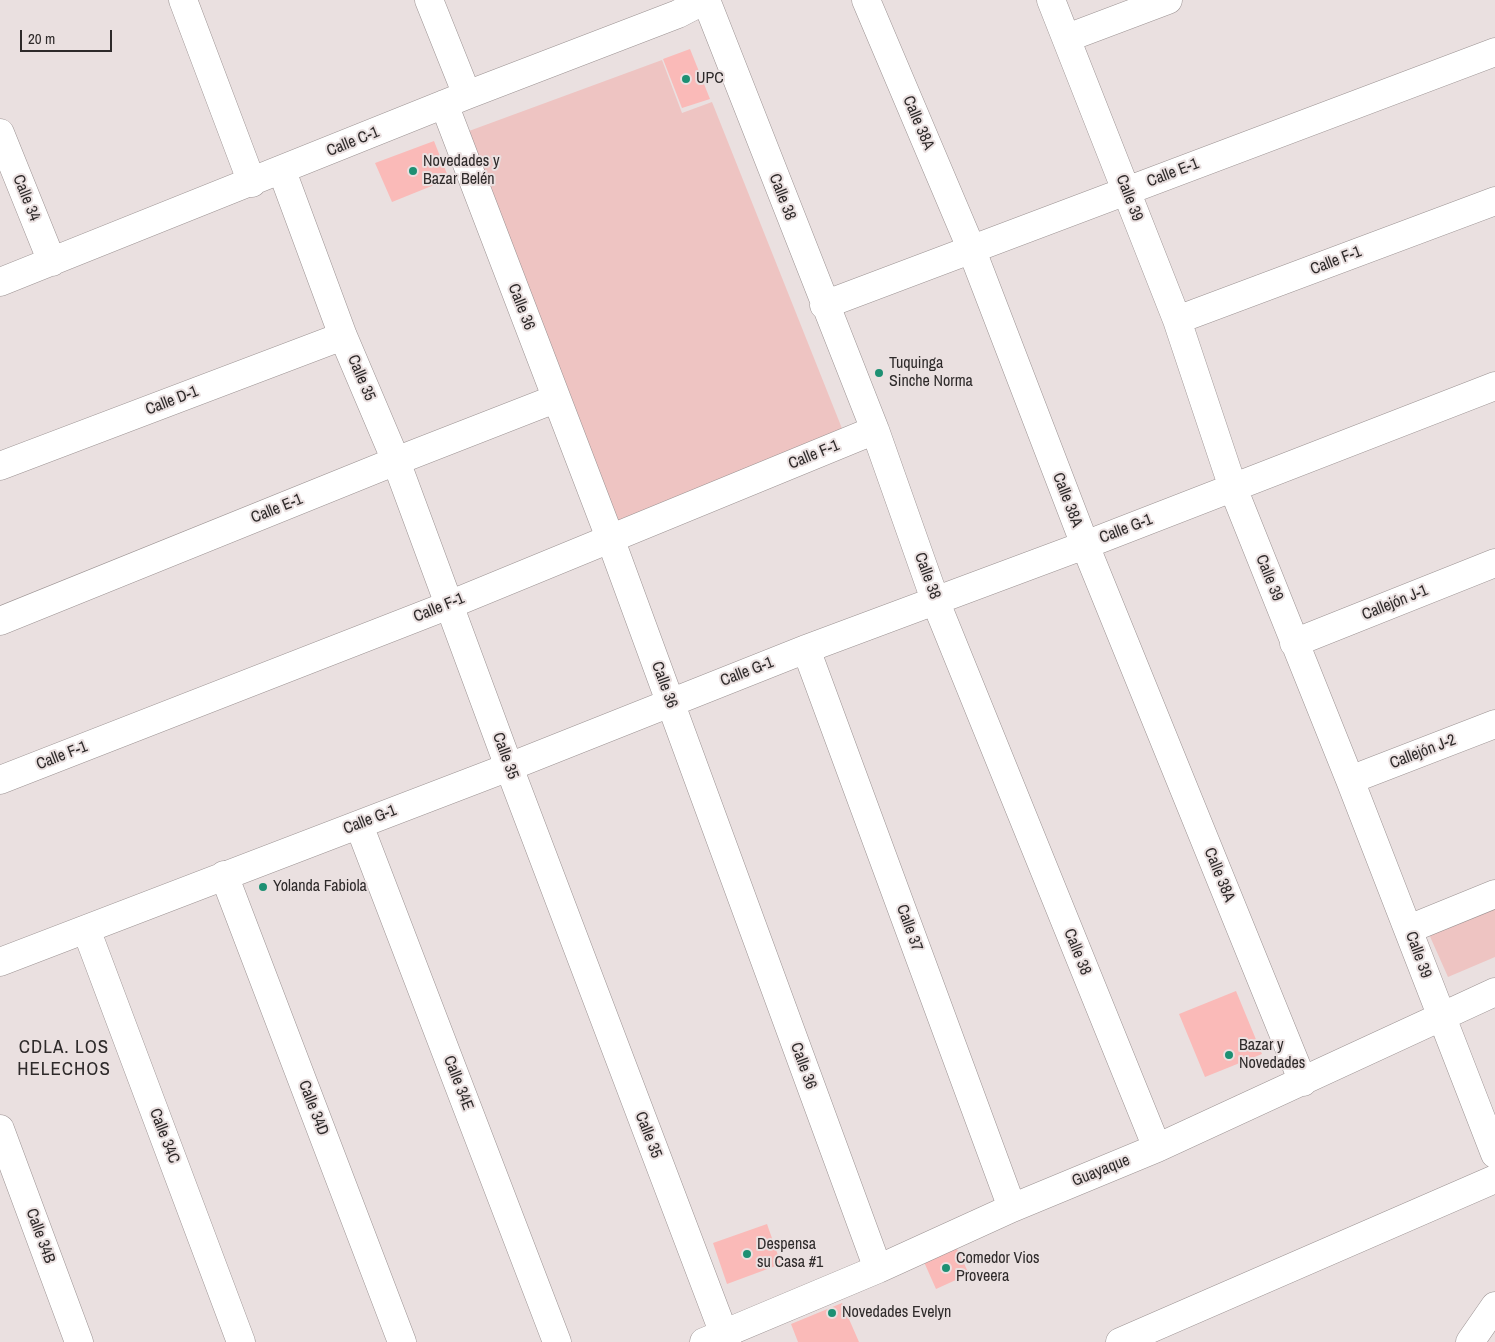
<!DOCTYPE html>
<html>
<head>
<meta charset="utf-8">
<style>
  body { margin:0 }
  #map { position:relative; width:1495px; height:1342px; overflow:hidden; background:#eae0e0; font-family:"Archivo Narrow",sans-serif }
  canvas { display:block }
  .scale { position:absolute; left:20px; top:30px; width:92px; height:22px; box-sizing:border-box; border:2px solid #2e2a2a; border-top:0; padding-left:6px; font-size:15px; line-height:18px; white-space:nowrap; color:#2e2a2a; -webkit-text-stroke:4px #eae0e0; paint-order:stroke }
</style>
</head>
<body>
<div id="map">
<canvas width="1495" height="1342"></canvas>
<div class="scale">20 m</div>
</div>
<script>
const c = document.querySelector('canvas').getContext('2d');
c.lineJoin = 'round';
function paint(path, color) { c.fillStyle = color; c.fill(path, 'evenodd'); }
const shape = rows => new Path2D(rows.map(r => 'M' + r).join(''));
function trace(path, color, width, dash) { c.strokeStyle = color; c.lineWidth = width; c.lineCap = dash ? 'butt' : 'round'; c.setLineDash(dash || []); c.stroke(path); }
function label(font, color, halo, rows, align = 'center') {
  c.font = font + ' "Archivo Narrow",sans-serif'; c.lineWidth = 4; c.setLineDash([]); c.textBaseline = 'middle'; c.strokeStyle = halo; c.fillStyle = color; for (const [text, x, y, turn = 0] of rows) {
    c.save(); c.translate(x, y); c.rotate((+turn || 0) * Math.PI / 180); c.textAlign = isNaN(turn) ? turn : align; if (halo) c.strokeText(text, 0, 0); c.fillText(text, 0, 0); c.restore();
  }
}
const green = shape([
  [662,60,682,113,712,102,845,436,616,523,469,131],
  [1495,904,1495,957,1448,977,1428,932]
]);
const building = shape([
  [690,49,710,99,682,108,663,59],
  [434,141,449,179,392,202,375,163],
  [1236,991,1262,1054,1205,1077,1179,1014],
  [767,1224,781,1264,727,1284,713,1243],
  [956,1247,969,1274,936,1289,924,1262],
  [842,1303,859,1342,798,1342,791,1324]
]);
const street = shape([
  [183,0,252,183],
  [429,0,467,95],
  [706,0,875,430,935,600,1157,1148],
  [866,0,971,248,1085,545,1303,1082],
  [1051,0,1177,320,1233,488,1350,780,1495,1154],
  [1067,38,1168,0],
  [444,104,610,538,878,1269],
  [0,133,52,262],
  [282,171,343,336,396,461,509,767,727,1342],
  [0,282,467,95,678,14,705,0],
  [824,305,1495,52],
  [1177,320,1495,201],
  [0,466,343,336],
  [0,621,396,461,555,399],
  [1294,643,1495,563],
  [806,649,1012,1208],
  [0,780,449,605,875,430],
  [1350,780,1495,724],
  [359,825,557,1342],
  [224,875,402,1342],
  [86,929,241,1342],
  [1409,929,1495,894],
  [0,962,509,767,806,649,1085,545,1495,386],
  [0,1129,79,1342],
  [704,1342,878,1269,1012,1208,1157,1148,1495,992],
  [1120,1342,1495,1179],
  [1470,1342,1495,1306]
]);
const markers = [
  [686,79,5,"#1d9073"],
  [413,171,5,"#1d9073"],
  [879,373,5,"#1d9073"],
  [263,887,5,"#1d9073"],
  [1229,1055,5,"#1d9073"],
  [747,1254,5,"#1d9073"],
  [946,1268,5,"#1d9073"],
  [832,1313,5,"#1d9073"]
];
const poiNames = [
  ["UPC",696,79],
  ["Novedades y",423,162],
  ["Bazar Belén",423,180],
  ["Tuquinga",889,364],
  ["Sinche Norma",889,382],
  ["Yolanda Fabiola",273,887],
  ["Bazar y",1239,1046],
  ["Novedades",1239,1064],
  ["Despensa",757,1245],
  ["su Casa #1",757,1263],
  ["Comedor Vios",956,1259],
  ["Proveera",956,1277],
  ["Novedades Evelyn",842,1313]
];
const streetNames = [
  ["Calle 38A",918,123,67],
  ["Calle C-1",353,142,-22],
  ["Calle E-1",1173,173,-21],
  ["Calle 38",782,197,69],
  ["Calle 34",26,198,68],
  ["Calle 39",1129,198,69],
  ["Calle F-1",1336,261,-21],
  ["Calle 36",521,307,69],
  ["Calle 35",361,378,67],
  ["Calle D-1",172,401,-21],
  ["Calle F-1",814,455,-22],
  ["Calle 38A",1067,500,69],
  ["Calle E-1",277,509,-22],
  ["Calle G-1",1126,529,-21],
  ["Calle 38",927,576,70],
  ["Calle 39",1269,578,68],
  ["Callejón J-1",1395,603,-22],
  ["Calle F-1",439,608,-22],
  ["Calle G-1",747,672,-21],
  ["Calle 36",664,685,70],
  ["Callejón J-2",1423,752,-21],
  ["Calle F-1",62,756,-21],
  ["Calle 35",505,756,70],
  ["Calle G-1",370,820,-21],
  ["Calle 38A",1219,875,68],
  ["Calle 37",909,928,70],
  ["Calle 38",1077,952,68],
  ["Calle 39",1418,955,70],
  ["Calle 36",803,1066,70],
  ["Calle 34E",458,1083,69],
  ["Calle 34D",313,1108,69],
  ["Calle 35",648,1135,69],
  ["Calle 34C",164,1136,69],
  ["Guayaque",1101,1171,-22],
  ["Calle 34B",40,1236,70]
];
const quarterNames = [
  ["CDLA. LOS",64,1048],
  ["HELECHOS",64,1070]
];
paint(green, '#eec4c2');
paint(building, '#fabab8');
trace(street, '#9b9292', 29);
trace(street, '#fff', 28);
for (const [x, y, r, color] of markers) { const dot = new Path2D(); dot.arc(x, y, r, 0, 2 * Math.PI); c.fillStyle = color; c.fill(dot); trace(dot, '#eae0e0', 2); }
label('16px', '#2e2a2a', '#eae0e0', poiNames, 'left');
label('16px', '#2e2a2a', '#eae0e0', streetNames);
c.letterSpacing = '1px';
label('19px', '#2e2a2a', '#eae0e0', quarterNames);
c.letterSpacing = '0px';
</script>
</body>
</html>
